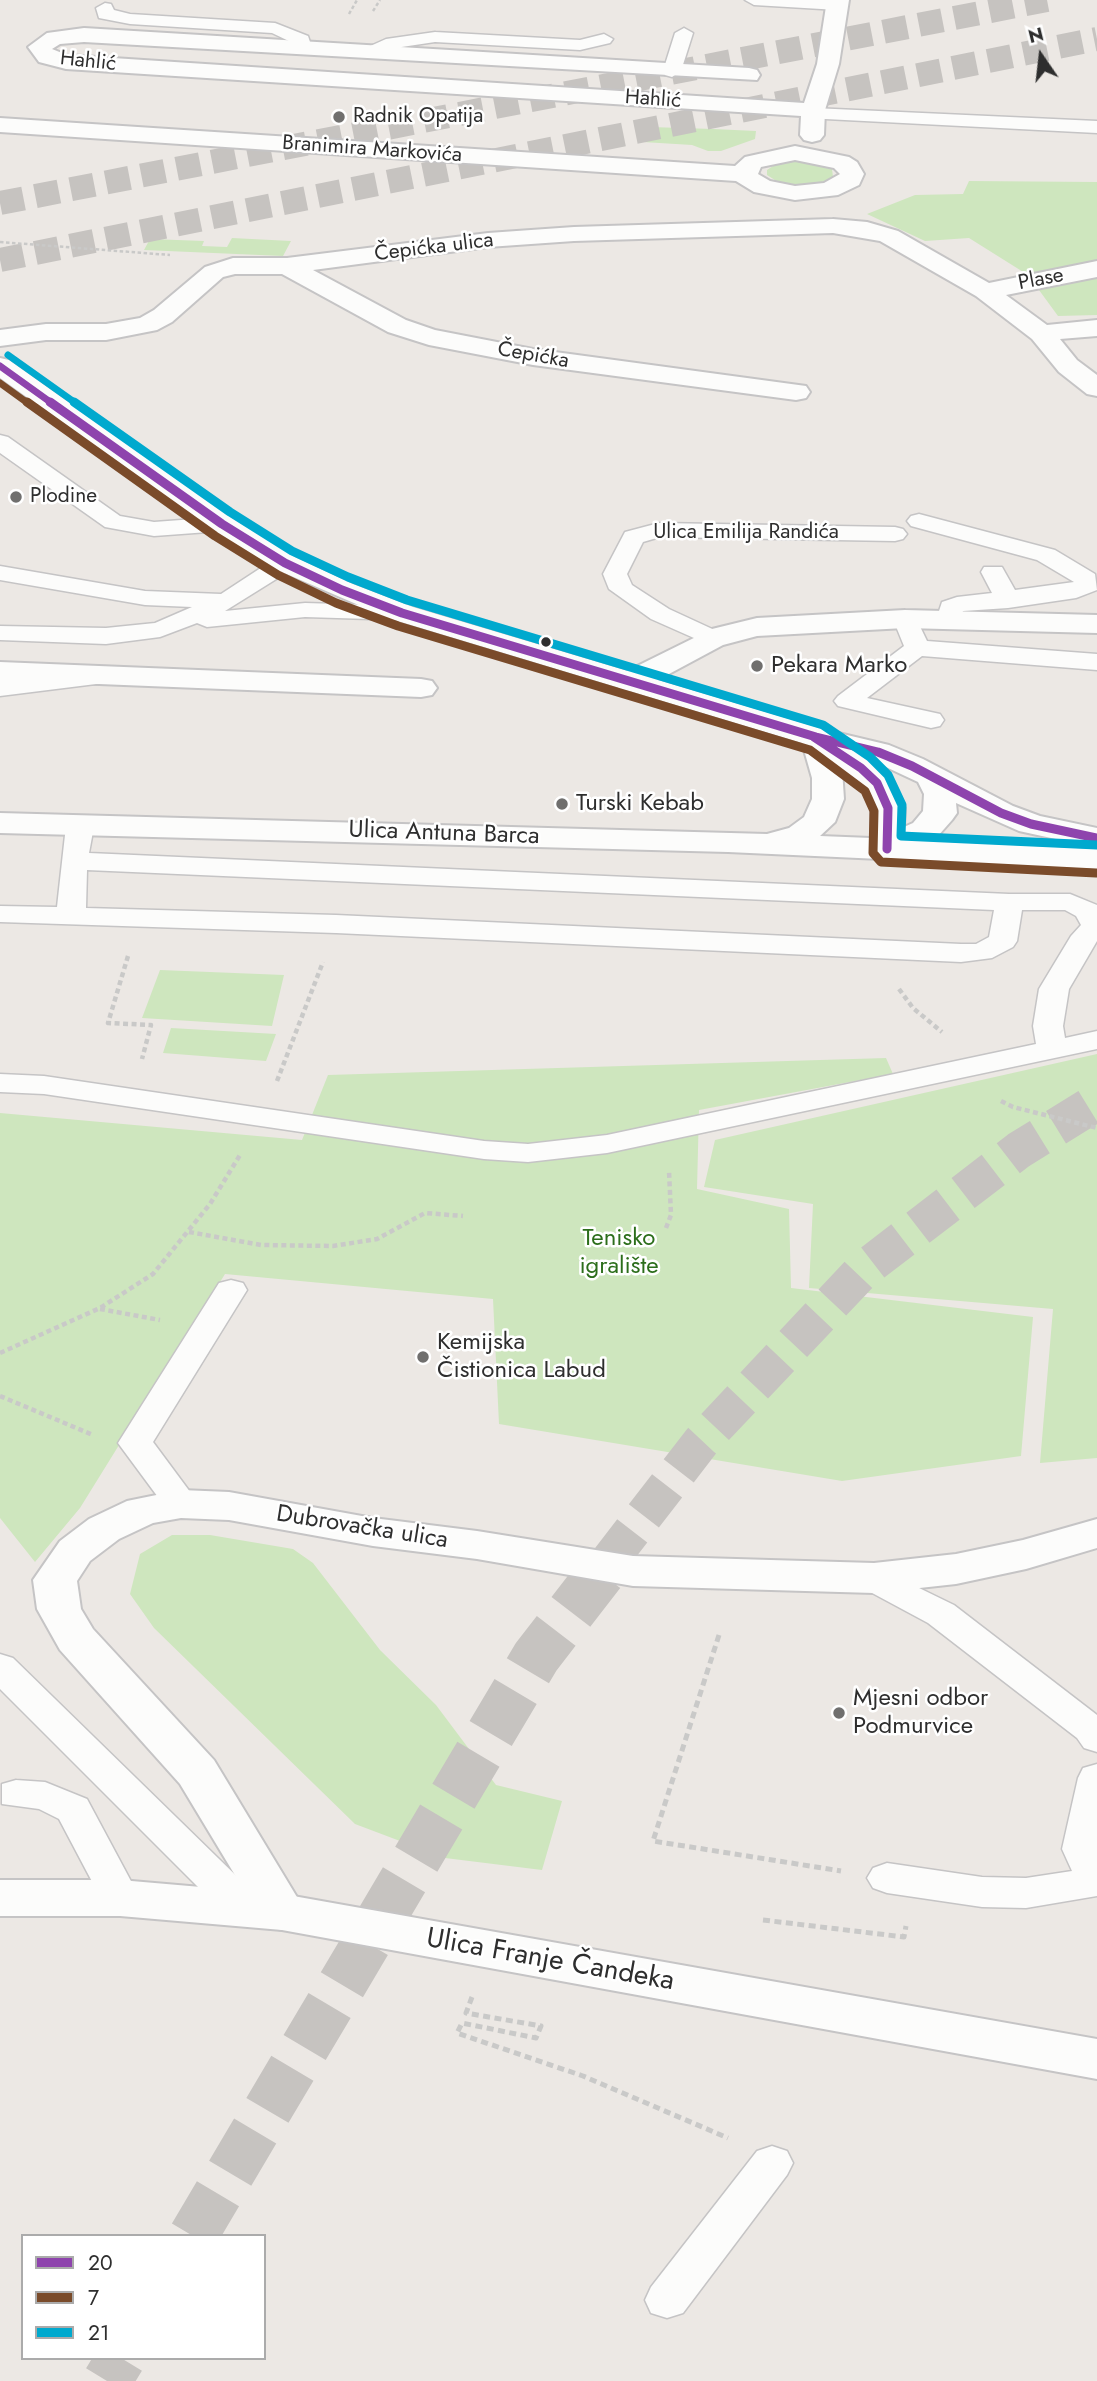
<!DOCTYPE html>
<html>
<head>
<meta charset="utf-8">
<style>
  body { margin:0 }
  #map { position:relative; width:1097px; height:2381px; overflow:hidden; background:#ece8e4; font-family:Jost,sans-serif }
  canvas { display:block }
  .legend { position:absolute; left:21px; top:2234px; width:245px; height:126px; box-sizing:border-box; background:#fff; border:2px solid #ababab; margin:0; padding:9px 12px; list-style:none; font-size:21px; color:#2e2e2e }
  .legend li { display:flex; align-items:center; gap:14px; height:35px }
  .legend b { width:35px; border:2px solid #ababab }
  .north { position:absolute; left:1006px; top:21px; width:70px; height:70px; -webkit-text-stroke:5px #fff; paint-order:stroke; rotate:346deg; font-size:19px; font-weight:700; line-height:28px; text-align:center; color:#2e2e2e }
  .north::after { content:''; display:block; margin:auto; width:24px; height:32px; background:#2e2e2e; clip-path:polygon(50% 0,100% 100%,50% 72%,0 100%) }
</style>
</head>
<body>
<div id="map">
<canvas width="1097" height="2381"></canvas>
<ul class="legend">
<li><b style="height:9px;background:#8e44ad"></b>20</li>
<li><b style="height:9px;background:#7a4b2a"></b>7</li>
<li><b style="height:9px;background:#00a9ce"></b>21</li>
</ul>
<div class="north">N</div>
</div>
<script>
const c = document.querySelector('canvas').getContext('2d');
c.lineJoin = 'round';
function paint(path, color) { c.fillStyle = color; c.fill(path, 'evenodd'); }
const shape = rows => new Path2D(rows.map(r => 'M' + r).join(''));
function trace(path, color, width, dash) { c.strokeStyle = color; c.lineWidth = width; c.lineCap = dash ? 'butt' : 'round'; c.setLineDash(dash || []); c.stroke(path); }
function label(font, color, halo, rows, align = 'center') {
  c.font = font + ' Jost,sans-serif'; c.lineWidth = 5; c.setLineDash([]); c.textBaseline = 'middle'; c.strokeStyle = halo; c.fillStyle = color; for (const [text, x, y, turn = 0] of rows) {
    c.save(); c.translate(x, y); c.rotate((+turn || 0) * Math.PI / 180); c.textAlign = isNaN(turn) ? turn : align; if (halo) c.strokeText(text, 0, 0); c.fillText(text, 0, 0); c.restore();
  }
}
const green = shape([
  [650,127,713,129,756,131,755,139,721,151,708,151,692,145,643,142],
  [796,160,826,165,832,169,833,177,820,183,799,185,778,182,767,175,767,170,776,164],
  [969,181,1097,182,1097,315,1058,316,1028,275,969,238,925,241,867,214,915,195,963,194],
  [232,238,291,241,283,256,144,250,150,239,204,241,202,246,227,247],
  [160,970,284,975,272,1026,142,1018],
  [171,1028,276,1034,266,1061,163,1053],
  [1097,1054,1097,1458,1040,1463,1053,1309,809,1288,813,1204,704,1187,715,1140],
  [886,1058,893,1074,699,1110,697,1189,789,1209,791,1288,1033,1317,1021,1456,842,1481,499,1424,493,1299,225,1274,80,1508,35,1562,0,1518,0,1113,302,1140,328,1075],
  [172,1535,210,1535,293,1549,313,1563,380,1650,436,1705,496,1785,562,1801,542,1870,445,1858,355,1824,154,1628,130,1594,140,1554]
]);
const primaryTunnelFar1 = shape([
  [609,1561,701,1442,863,1270,1019,1150,1097,1102]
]);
const primaryTunnel = shape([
  [193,2236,536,1657,611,1560],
  [107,2381,121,2358]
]);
const trunkTunnel = shape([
  [0,203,1047,0],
  [0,260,1097,39]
]);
const pathFar2 = shape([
  [373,11,380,0],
  [349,14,357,0],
  [0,242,170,255]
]);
const pathFar1 = shape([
  [128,956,108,1023,151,1025,142,1059],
  [899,989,913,1008,942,1032],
  [277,1081,323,962],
  [1001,1101,1013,1107,1097,1128],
  [666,1228,671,1215,669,1171],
  [189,1232,261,1245,333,1246,377,1239,425,1213,463,1216],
  [100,1309,160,1320],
  [0,1353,100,1308,153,1274,210,1204,240,1155],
  [0,1396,93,1435]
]);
const path = shape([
  [719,1635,653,1841,841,1871],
  [763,1920,904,1937,906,1926],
  [472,1997,466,2013,541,2026,536,2038,462,2023,457,2033,583,2076,728,2138]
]);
const service = shape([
  [745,0,839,0,847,5,838,10,754,5,745,0],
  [105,3,111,4,114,10,130,14,275,23,308,36,312,48,309,52,297,52,293,43,272,33,130,24,99,18,96,8,105,3],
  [684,28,693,33,681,71,672,77,665,75,663,71,675,33,684,28],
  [435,32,580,40,604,34,613,39,610,43,580,50,435,42,395,48,366,57,357,52,386,39,435,32],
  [813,108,1097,121,1097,133,806,118,804,114,813,108],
  [0,435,8,437,120,516,154,522,222,517,230,519,234,524,230,529,222,531,154,536,105,527,0,453,0,435],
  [919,514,1055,550,1095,574,1097,590,1076,598,1008,608,963,611,957,625,939,625,936,620,942,602,957,597,992,593,981,572,984,567,1002,567,1015,590,1074,582,1037,560,911,526,907,521,911,516,919,514],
  [659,523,895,527,903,529,907,534,903,539,895,541,660,537,643,542,627,574,632,585,669,609,721,633,725,638,721,643,712,646,651,619,609,589,603,574,625,532,659,523],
  [285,556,294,558,297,563,294,568,225,611,305,603,402,606,411,608,414,613,411,618,402,620,305,617,207,627,197,623,160,637,106,644,0,640,0,626,106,628,155,623,192,607,145,605,0,580,0,566,145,591,221,594,276,558,285,556],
  [905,612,914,614,927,641,1097,654,1097,670,922,656,867,698,940,714,944,720,940,726,931,728,838,706,834,701,838,696,904,646,893,619,896,614,905,612],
  [95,670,104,673,108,678,104,683,0,696,0,680,95,670],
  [80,818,90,820,94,826,89,853,1009,894,1070,894,1097,905,1097,941,1069,989,1063,1026,1065,1038,1097,1031,1097,1049,607,1153,528,1162,484,1159,44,1094,0,1092,0,1074,44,1076,484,1141,528,1144,607,1135,1036,1044,1033,1026,1039,989,1071,936,1081,925,1076,916,1065,910,1022,910,1017,941,1013,947,992,958,961,962,336,933,0,922,0,906,57,907,66,826,70,820,80,818],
  [87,870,994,910,989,937,976,944,961,944,336,915,86,908,87,870],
  [231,1280,243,1283,247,1290,153,1442,199,1504,193,1512,181,1516,169,1512,118,1443,219,1283,231,1280],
  [874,1566,954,1605,1097,1715,1097,1752,1084,1748,1077,1738,928,1623,861,1587,856,1578,861,1569,874,1566],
  [0,1654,13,1658,259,1898,265,1909,259,1920,245,1924,231,1920,0,1689,0,1654],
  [1097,1764,1097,1896,1026,1908,982,1907,887,1893,873,1888,867,1878,873,1868,887,1863,982,1877,1026,1878,1072,1871,1062,1849,1078,1778,1083,1768,1097,1764],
  [16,1780,45,1782,87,1799,140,1898,134,1908,120,1913,106,1908,59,1819,39,1809,2,1804,2,1784,16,1780],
  [772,2146,787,2151,793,2163,787,2175,683,2313,667,2318,651,2313,645,2300,651,2287,757,2151,772,2146]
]);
const minor = shape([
  [827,0,849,0,839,64,825,110,824,135,820,140,812,142,804,140,800,135,801,116,66,69,39,62,28,47,47,33,84,28,749,68,757,70,760,75,757,80,84,42,60,44,52,49,67,55,804,103,817,64,827,0],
  [0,118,735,166,745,157,795,146,849,157,857,162,864,174,859,185,838,195,795,200,754,192,736,181,0,132,0,118],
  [795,160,834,168,840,174,824,183,795,186,770,181,758,174,761,167,795,160],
  [833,219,867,222,898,231,989,283,1097,261,1097,277,1006,295,1047,325,1097,320,1097,336,1060,339,1077,360,1097,375,1097,396,1087,394,1059,372,1032,339,976,296,880,241,833,233,574,241,488,247,313,270,406,320,435,330,533,349,806,386,810,392,806,398,796,400,533,365,429,345,388,332,282,274,235,274,223,277,172,322,157,330,106,340,46,340,0,346,0,330,46,324,106,324,140,318,154,310,205,267,233,258,287,258,488,233,574,227,833,219],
  [905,610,1097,615,1097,633,905,628,757,636,723,645,641,689,630,691,619,689,614,682,619,675,712,629,757,618,905,610],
  [0,662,421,679,432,681,437,688,432,695,421,697,0,680,0,662],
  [181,1490,229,1492,373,1518,477,1531,633,1556,874,1563,956,1554,1023,1540,1097,1519,1097,1548,1026,1569,956,1584,874,1593,633,1586,477,1559,373,1546,229,1520,181,1518,153,1523,119,1539,90,1561,77,1581,81,1609,93,1629,214,1760,306,1912,299,1925,282,1930,265,1925,180,1784,60,1650,37,1609,33,1580,60,1541,89,1519,127,1501,181,1490]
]);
const tertiary = shape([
  [0,1880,120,1880,282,1894,1097,2039,1097,2079,282,1930,120,1916,0,1916,0,1880]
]);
const secondary = shape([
  [0,358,9,360,232,518,295,557,353,584,413,607,826,730,889,745,923,759,1013,806,1040,816,1097,828,1097,848,1019,831,956,803,957,813,952,820,937,837,929,841,1097,849,1097,869,728,852,0,833,0,813,767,834,789,828,804,817,812,799,812,778,802,743,391,619,275,569,212,530,0,378,0,358],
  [873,761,918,782,924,794,923,811,913,823,904,827,905,808,893,783,873,761],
  [842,769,862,787,871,808,871,838,820,836,835,822,844,799,842,769]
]);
const bus1Far1 = shape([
  [0,366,53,404]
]);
const bus1 = shape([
  [50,402,222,524,285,563,342,590,402,613,816,737,878,752,912,766,1001,813,1031,824,1097,838],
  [814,737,861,768,877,783,888,808,887,849]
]);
const bus2Far1 = shape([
  [0,383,29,404]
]);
const bus2 = shape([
  [27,402,215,536,278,575,336,603,398,626,810,750,865,791,874,811,873,853,881,862,1096,873]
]);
const bus3Far1 = shape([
  [8,355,77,404]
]);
const bus3 = shape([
  [74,402,230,512,292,551,348,577,407,600,823,725,870,757,888,775,902,805,901,836,1097,845]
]);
const markers = [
  [339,117,7,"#706f6e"],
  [16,497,7,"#706f6e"],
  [546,642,6,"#2e2e2e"],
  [757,666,7,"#706f6e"],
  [562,804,7,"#706f6e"],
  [423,1357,7,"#706f6e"],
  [839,1713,7,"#706f6e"]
];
const farStreetnames = [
  ["Hahlić",88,62,6],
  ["Hahlić",653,100,4],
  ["Branimira Markovića",372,150,4],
  ["Čepićka ulica",434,248,-7],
  ["Plase",1041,280,-11],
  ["Čepićka",533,356,10],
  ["Ulica Emilija Randića",746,533]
];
const farPoinames = [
  ["Radnik Opatija",353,117],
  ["Plodine",30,497]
];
const poiNames = [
  ["Pekara Marko",771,666],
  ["Turski Kebab",576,804],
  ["Kemijska",437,1343],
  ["Čistionica Labud",437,1371],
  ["Mjesni odbor",853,1699],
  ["Podmurvice",853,1727]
];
const streetNames = [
  ["Ulica Antuna Barca",444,834,2],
  ["Dubrovačka ulica",362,1528,9]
];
const parkNames = [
  ["Tenisko",619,1239],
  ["igralište",619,1267]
];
const nearStreetnames = [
  ["Ulica Franje Čandeka",550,1961,10]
];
paint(green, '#cee6be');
trace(primaryTunnelFar1, '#c6c3c0', 38, [38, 19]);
trace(primaryTunnel, '#c6c3c0', 49, [49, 24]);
trace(trunkTunnel, '#c6c3c0', 24, [24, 12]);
trace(service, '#c5c4c5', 3);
trace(minor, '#c5c4c5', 4);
trace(tertiary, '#c5c4c5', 4);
trace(secondary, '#c5c4c5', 4);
trace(pathFar2, '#c9c9c8', 2.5, [3.5, 2.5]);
trace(pathFar1, '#c9c9c8', 4.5, [5, 3.5]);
trace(path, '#c9c9c8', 5, [7, 4.5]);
paint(service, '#fcfcfb');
paint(minor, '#fcfcfb');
paint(tertiary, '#fcfcfb');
paint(secondary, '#fcfcfb');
trace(bus1Far1, '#8e44ad', 7);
trace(bus1, '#8e44ad', 9);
trace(bus2Far1, '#7a4b2a', 7);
trace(bus2, '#7a4b2a', 9);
trace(bus3Far1, '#00a9ce', 7);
trace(bus3, '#00a9ce', 9);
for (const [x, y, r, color] of markers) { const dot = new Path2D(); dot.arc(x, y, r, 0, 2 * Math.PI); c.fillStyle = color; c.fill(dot); trace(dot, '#fff', 2.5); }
label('21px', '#2e2e2e', '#fff', farStreetnames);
label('21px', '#2e2e2e', '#fff', farPoinames, 'left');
label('24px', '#2e2e2e', '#fff', poiNames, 'left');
label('24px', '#2e2e2e', '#fff', streetNames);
label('24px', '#2c6e1b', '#fff', parkNames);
label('28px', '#2e2e2e', '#fff', nearStreetnames);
</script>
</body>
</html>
